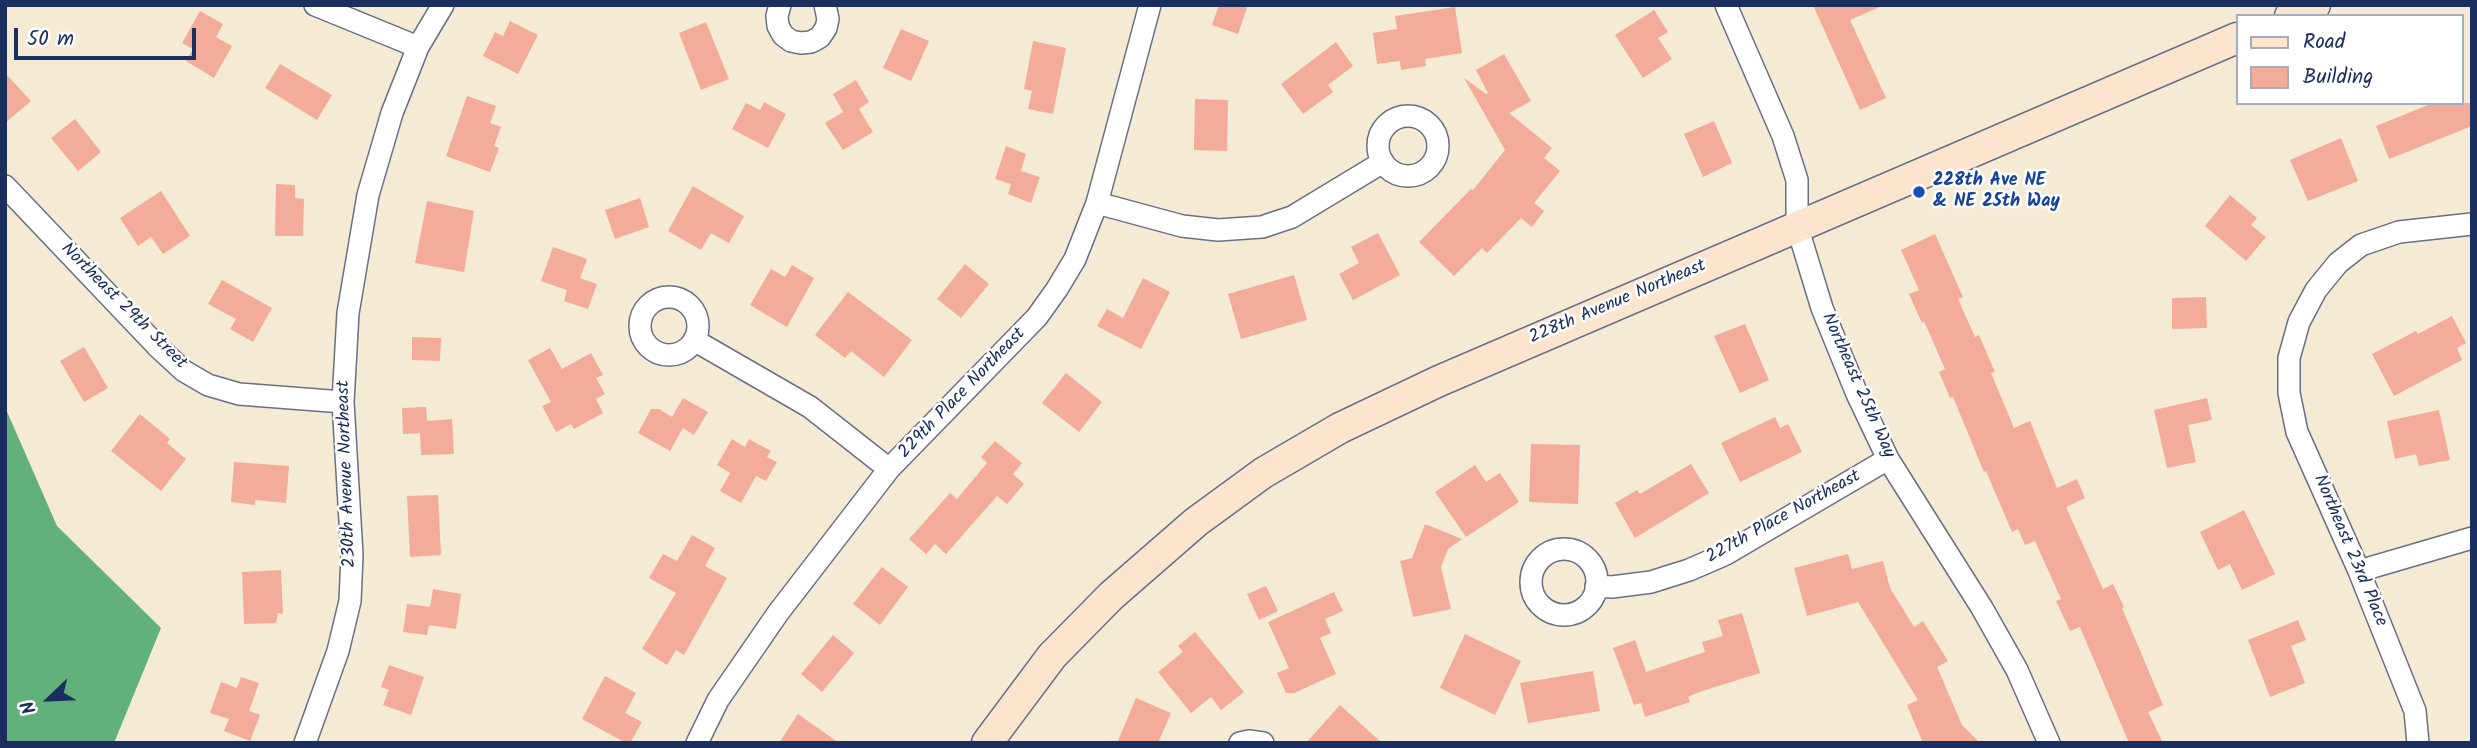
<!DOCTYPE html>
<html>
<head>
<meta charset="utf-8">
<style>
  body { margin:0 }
  #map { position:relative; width:2477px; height:748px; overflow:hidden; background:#f5ead4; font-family:Kalam,sans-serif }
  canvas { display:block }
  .frame { position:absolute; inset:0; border:7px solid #1b2f5e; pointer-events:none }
  .legend { position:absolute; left:2236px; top:14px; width:228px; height:91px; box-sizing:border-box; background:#fff; border:2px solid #a4acbf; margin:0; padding:9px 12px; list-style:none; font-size:21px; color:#1b2f5e }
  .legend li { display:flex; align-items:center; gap:14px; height:35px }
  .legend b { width:35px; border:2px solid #a4acbf }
  .north { position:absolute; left:14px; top:664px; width:70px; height:70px; -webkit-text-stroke:5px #fff; paint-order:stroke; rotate:247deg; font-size:19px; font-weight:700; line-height:28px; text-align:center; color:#1b2f5e }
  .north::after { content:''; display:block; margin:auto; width:24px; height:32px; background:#1b2f5e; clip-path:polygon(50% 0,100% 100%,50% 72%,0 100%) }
  .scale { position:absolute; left:14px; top:28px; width:182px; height:32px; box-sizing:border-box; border:4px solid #1b2f5e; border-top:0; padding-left:9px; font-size:21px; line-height:24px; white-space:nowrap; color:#1b2f5e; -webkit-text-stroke:5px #fff; paint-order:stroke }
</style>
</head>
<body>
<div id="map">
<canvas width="2477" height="748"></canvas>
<div class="frame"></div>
<ul class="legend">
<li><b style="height:9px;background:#fbe5cf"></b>Road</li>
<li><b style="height:19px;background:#f2ac99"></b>Building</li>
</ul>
<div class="north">N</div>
<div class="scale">50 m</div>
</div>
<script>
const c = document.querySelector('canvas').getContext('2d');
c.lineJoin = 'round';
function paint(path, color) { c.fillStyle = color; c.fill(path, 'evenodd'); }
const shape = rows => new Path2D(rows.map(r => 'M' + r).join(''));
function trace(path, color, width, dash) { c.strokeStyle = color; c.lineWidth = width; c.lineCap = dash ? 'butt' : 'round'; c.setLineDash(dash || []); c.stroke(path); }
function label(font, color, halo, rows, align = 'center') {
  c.font = font + ' Kalam,sans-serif'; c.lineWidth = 5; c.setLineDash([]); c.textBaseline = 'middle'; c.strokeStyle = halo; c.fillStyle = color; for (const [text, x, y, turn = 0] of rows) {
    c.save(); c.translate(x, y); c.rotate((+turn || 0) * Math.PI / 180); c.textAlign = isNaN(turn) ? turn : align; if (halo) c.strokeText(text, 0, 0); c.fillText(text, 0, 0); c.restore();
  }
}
const forest = shape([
  [5,407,57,526,161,628,114,743,5,743]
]);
const building = shape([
  [1219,5,1248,5,1238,34,1212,25],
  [1813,5,1884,5,1850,20,1886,98,1860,110],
  [1455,7,1462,53,1425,59,1426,66,1401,70,1400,61,1377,64,1373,33,1397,29,1395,16],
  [1654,10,1668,32,1658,38,1672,59,1643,78,1615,35],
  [200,11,223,24,216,37,232,46,214,78,186,61,193,49,182,43],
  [510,21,538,35,518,74,483,56,495,32,503,36],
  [706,22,729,79,701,90,679,33],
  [901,29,929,41,911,81,883,68],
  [1033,41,1066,48,1053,114,1028,109,1032,91,1024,89],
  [1336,42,1353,66,1328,85,1333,92,1303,114,1281,84],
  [1504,54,1531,101,1509,113,1552,148,1544,158,1560,171,1534,203,1544,211,1532,227,1521,218,1487,253,1482,248,1454,276,1419,242,1471,189,1473,190,1505,150,1464,78,1486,94,1488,93,1476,70],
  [280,64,332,95,317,120,265,88],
  [5,73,31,101,5,123],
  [856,80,869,102,859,109,873,132,843,150,825,123,843,112,833,94],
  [467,96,496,106,490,123,501,127,494,146,499,148,490,172,446,156],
  [1195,99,1228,100,1227,151,1194,150],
  [764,102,786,114,768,148,732,129,746,103,760,110],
  [2433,103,2472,103,2472,126,2389,159,2376,126],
  [75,119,101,152,78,171,51,138],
  [1714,121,1732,163,1703,177,1684,134],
  [2341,138,2358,181,2308,201,2290,160],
  [1006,146,1026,154,1021,171,1040,177,1031,203,1008,194,1011,184,995,179],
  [276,184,295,185,295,198,304,199,303,236,275,236],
  [693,186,744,216,729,243,711,233,701,250,668,231],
  [161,191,190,236,163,254,151,237,138,246,120,218],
  [2230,195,2257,218,2251,225,2266,237,2246,261,2205,226],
  [640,198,649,227,615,239,605,210],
  [427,201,474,211,464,272,415,263],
  [1378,233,1400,275,1353,300,1339,274,1359,263,1351,247],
  [1935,234,1963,297,1958,299,1975,337,1979,335,1995,372,1991,373,2014,428,2030,421,2057,488,2077,479,2085,498,2066,507,2103,589,2113,584,2124,607,2122,608,2163,705,2148,712,2163,743,2129,743,2080,627,2070,631,2056,601,2061,599,2035,541,2025,545,2018,529,2012,532,1986,471,1984,472,1953,397,1950,398,1939,372,1945,369,1924,321,1922,323,1909,294,1919,290,1901,250],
  [553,247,587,259,580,278,597,284,588,309,564,301,567,290,541,281],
  [965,264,989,284,961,318,937,299],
  [792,265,814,278,787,327,750,305,771,269,785,277],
  [1294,275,1307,320,1241,339,1228,294],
  [1143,278,1170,292,1141,349,1097,326,1107,309,1123,318],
  [222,280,272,308,253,342,230,329,236,319,208,304],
  [848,292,912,340,884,377,851,351,845,358,815,335],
  [2206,297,2207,328,2172,329,2172,298],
  [2452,316,2466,343,2457,348,2462,360,2394,396,2372,354,2416,331,2418,334],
  [1745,324,1769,380,1740,393,1714,336],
  [412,337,441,338,440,361,412,360],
  [84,347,108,388,84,402,60,361],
  [550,348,562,369,591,353,603,375,596,378,605,394,596,399,603,413,574,429,571,424,556,432,542,406,551,402,528,360],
  [1066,373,1102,402,1079,432,1042,403],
  [683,398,708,412,694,435,683,428,670,451,638,433,651,409,659,409,672,417],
  [2207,398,2212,420,2188,425,2196,462,2167,468,2154,410],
  [426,407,427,421,452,419,454,454,421,455,420,433,403,434,402,408],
  [2439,410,2450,460,2419,466,2416,454,2395,459,2387,421],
  [140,414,170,439,167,443,186,459,161,491,111,451],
  [1775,417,1780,428,1788,424,1802,452,1740,482,1721,443],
  [732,439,745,447,749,439,771,451,767,457,777,462,766,481,756,476,741,503,720,491,730,473,717,465],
  [995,441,1022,463,1013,474,1024,484,1007,504,997,496,946,554,935,544,926,554,909,539,950,493,957,499,987,463,981,457],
  [1531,444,1580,445,1578,504,1529,502],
  [234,462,289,466,286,503,255,500,255,505,231,502],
  [1691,464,1709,493,1635,538,1615,503,1637,490,1640,494],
  [1475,465,1486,482,1500,473,1519,502,1466,537,1435,492],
  [438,495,441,555,410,557,407,496],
  [2244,510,2275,574,2242,590,2230,564,2218,570,2200,532],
  [1425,524,1462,539,1448,549,1441,567,1451,609,1413,617,1400,561,1412,558],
  [692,535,715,548,705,566,727,578,684,655,676,650,667,665,642,649,676,593,649,578,663,554,677,561],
  [1848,554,1852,569,1883,561,1890,588,1914,627,1923,621,1948,661,1937,667,1962,725,1980,743,1923,743,1907,705,1918,700,1858,602,1807,616,1794,568],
  [882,567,908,587,880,625,853,604],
  [281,570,283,614,278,613,276,623,244,624,242,572],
  [1266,586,1278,611,1259,620,1247,594],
  [433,589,461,594,456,629,429,625,427,635,403,632,407,604,430,607],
  [1334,592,1343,611,1325,619,1331,633,1320,638,1336,674,1294,693,1286,693,1277,673,1289,668,1268,622],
  [1742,613,1760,673,1699,692,1688,697,1690,702,1645,717,1641,703,1634,705,1613,648,1635,640,1646,672,1705,652,1702,642,1723,636,1718,620],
  [2298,620,2306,640,2291,646,2305,683,2270,697,2248,640],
  [1195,632,1244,692,1221,710,1211,697,1191,713,1158,672,1183,652,1178,646],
  [1465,634,1521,661,1495,715,1440,688],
  [833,635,854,653,822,692,801,674],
  [389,665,424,677,411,715,383,705,389,690,381,687],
  [1593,671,1600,711,1528,723,1520,683],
  [605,676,636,693,625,713,642,722,630,743,626,743,582,719],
  [241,677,259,683,249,711,260,715,250,741,224,731,229,719,210,713,221,682,237,688],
  [1136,698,1171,713,1158,743,1117,743],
  [1340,705,1382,743,1306,743],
  [798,714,839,743,779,743]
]);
const street = shape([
  [315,5,418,47],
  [780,5,777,16,778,26,783,35,791,41,801,43,811,42,820,37,826,28,828,19,825,5],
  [1726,5,1783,136,1797,180,1797,226,1822,308,1857,394,1888,459,1982,608,2017,670,2049,743],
  '1378 146a30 30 0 1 1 60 0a30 30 0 1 1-60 0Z',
  [5,186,159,348,184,371,208,385,239,394,343,402],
  [1097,203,1182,226,1218,230,1262,227,1292,217,1383,162],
  '640 326a29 29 0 1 1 58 0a29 29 0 1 1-58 0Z',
  [694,340,810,407,889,469],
  '1531 582a33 33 0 1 1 66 0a33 33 0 1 1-66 0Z',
  [2359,571,2472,538],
  [1596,586,1612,587,1651,582,1689,570,1726,554,1888,459],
  [305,743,338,651,350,601,352,555,343,402,348,313,368,195,392,113,418,47,443,5],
  [697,743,718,700,778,613,889,469,1037,317,1057,289,1075,259,1097,203,1150,5],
  [1240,743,1249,741,1263,743],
  [2418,743,2415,711,2359,571,2297,432,2289,393,2289,358,2299,322,2316,290,2338,263,2361,245,2399,232,2472,224]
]);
const secondary = shape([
  [2290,16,2315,5],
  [987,743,1052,656,1111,596,1196,522,1263,473,1340,428,1439,381,2237,38]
]);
const markers = [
  [1919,192,7,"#1a4fb4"]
];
const transitNames = [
  ["228th Ave NE",1933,182],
  ["& NE 25th Way",1933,203]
];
const streetNames = [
  ["228th Avenue Northeast",1618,303,-23],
  ["Northeast 29th Street",123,307,45],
  ["Northeast 25th Way",1857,386,66],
  ["229th Place Northeast",963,394,-46],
  ["230th Avenue Northeast",348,474,-92],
  ["227th Place Northeast",1784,518,-29],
  ["Northeast 23rd Place",2349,551,67]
];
paint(forest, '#62b07a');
paint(building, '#f2ac99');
trace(street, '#677087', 24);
trace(secondary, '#677087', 33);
trace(street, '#fff', 21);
trace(secondary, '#fbe5cf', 30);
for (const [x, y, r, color] of markers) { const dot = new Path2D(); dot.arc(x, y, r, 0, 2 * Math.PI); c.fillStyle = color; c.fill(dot); trace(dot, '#fff', 2.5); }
label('bold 18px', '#164399', '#fff', transitNames, 'left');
label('18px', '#1b2f5e', '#fff', streetNames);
</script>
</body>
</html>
